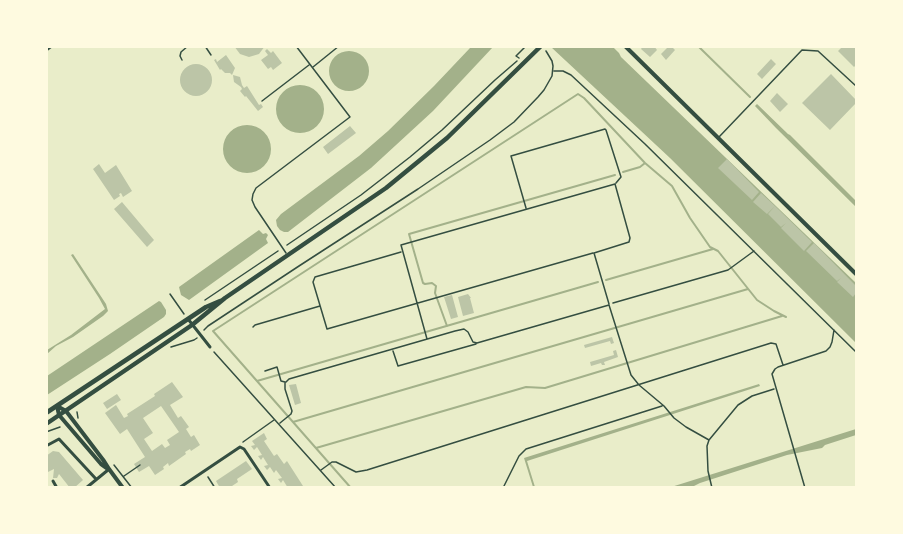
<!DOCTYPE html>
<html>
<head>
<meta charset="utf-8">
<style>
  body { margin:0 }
  #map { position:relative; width:903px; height:534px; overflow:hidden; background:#e9edc9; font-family:Commissioner,sans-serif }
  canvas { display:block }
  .frame { position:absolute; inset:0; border:48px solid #fefae0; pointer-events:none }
</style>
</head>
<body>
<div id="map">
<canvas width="903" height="534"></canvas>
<div class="frame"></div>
</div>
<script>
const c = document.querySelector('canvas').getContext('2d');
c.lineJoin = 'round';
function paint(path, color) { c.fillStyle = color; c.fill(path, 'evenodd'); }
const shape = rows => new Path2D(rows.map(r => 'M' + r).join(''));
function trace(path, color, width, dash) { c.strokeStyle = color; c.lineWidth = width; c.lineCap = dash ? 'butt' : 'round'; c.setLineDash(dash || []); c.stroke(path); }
const water = shape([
  [470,47,493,47,433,111,371,168,288,232,284,232,280,230,277,226,276,220,281,214,359,156,388,131,434,86,470,48],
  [551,47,613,47,619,53,621,57,856,283,856,343,670,158],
  '329 71a20 20 0 1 1 40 0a20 20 0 1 1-40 0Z',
  '276 109a24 24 0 1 1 48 0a24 24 0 1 1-48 0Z',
  [757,104,788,134,790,135,856,201,856,207,776,128,755,106],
  '223 149a24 24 0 1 1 48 0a24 24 0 1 1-48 0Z',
  [259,230,263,234,266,233,268,235,266,239,268,243,189,300,181,295,179,287],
  [73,254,106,304,108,311,103,316,73,337,56,346,47,354,47,350,71,335,105,309,99,298,71,255],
  [159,301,161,302,166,310,166,314,164,317,110,354,47,395,47,376],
  [759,384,760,386,527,461,535,487,533,487,524,458],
  [856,429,856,435,825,445,822,448,787,455,700,483,692,487,668,488]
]);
const stream = shape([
  [698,46,750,97],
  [623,172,640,167,645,163],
  [606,280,713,249],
  [447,326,435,293,436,286,432,283,425,284,423,283,409,234,615,175],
  [257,381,598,282],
  [293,422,748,289],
  [316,448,526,387,545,388,782,316],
  [351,488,213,331,578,94,584,98,645,163,672,186,690,218,710,247,718,251,757,300,774,311,786,317]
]);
const building = shape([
  [234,46,265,46,259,54,249,57,240,54],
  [643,46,654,46,657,50,650,57,641,49],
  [669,46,671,46,675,50,666,60,661,54],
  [843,46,856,46,856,65,854,67,838,51],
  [267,49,271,53,273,51,282,63,273,70,271,67,268,69,261,60,268,55,265,51],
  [226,55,235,68,232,75,230,73,225,73,221,69,220,70,214,60,216,59,217,62],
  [771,59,776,64,762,79,757,74],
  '180 80a16 16 0 1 1 32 0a16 16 0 1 1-32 0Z',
  [831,74,856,100,856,103,830,130,802,103],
  [233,75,240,77,242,85,244,88,247,86,259,105,261,104,263,107,258,111,246,96,245,97,240,91,242,89,241,87,234,82],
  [777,93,788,104,780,112,770,101],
  [350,126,356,133,328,154,323,147],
  [727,159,759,192,752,200,718,168],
  [99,164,105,173,116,165,132,191,123,197,121,193,119,194,120,196,114,200,93,169],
  [761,193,775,206,767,214,753,202],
  [122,202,154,240,147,247,114,209],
  [775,206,812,242,804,251,781,228,786,223,781,227,768,214],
  [814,243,856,286,856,293,853,297,837,282,841,278,837,281,806,251],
  [468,294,471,298,470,298,474,313,463,316,458,297],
  [452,295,458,317,451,319,444,297],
  [612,337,614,343,611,344,610,341,585,348,584,345],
  [616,350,618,357,604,362,605,365,602,365,601,363,591,366,590,362,614,355,613,351],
  [172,382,183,397,170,405,178,418,181,416,189,427,186,429,191,437,194,435,200,445,191,451,190,449,185,452,186,454,169,466,168,463,163,467,164,469,155,475,149,466,139,472,134,464,145,457,127,429,120,434,105,413,116,405,124,418,128,416,127,414,155,396,154,394],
  [161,406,179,432,167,440,170,445,165,448,162,444,152,451,144,439,153,433,143,418],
  [296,384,301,403,295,405,289,385],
  [117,394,121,400,107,409,103,403],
  [264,433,267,439,264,441,274,456,277,454,284,464,287,461,303,486,302,488,288,488,283,480,281,483,278,479,282,478,276,470,274,473,270,467,267,470,264,466,268,465,263,457,261,460,258,456,262,455,257,447,254,450,251,446,255,445,252,441],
  [53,451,59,452,83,480,74,488,70,488,59,474,57,478,53,478,54,469,46,473,46,456],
  [246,461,252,469,237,479,238,482,229,488,227,486,220,488,216,481]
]);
const path = shape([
  [519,58,516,56,526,46],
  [554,71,563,71,571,75,645,144,856,352],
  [526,208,511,156,605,129,606,130,621,177,616,183],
  [287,245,361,195,410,157,442,130,495,80,517,61],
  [401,252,315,277,313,282,327,329,593,253],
  [205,300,278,251],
  [613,303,728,270,754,251],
  [253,327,255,325,320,306],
  [204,330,208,326,299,266,418,189,490,140,514,122,538,97,544,90,552,76,553,66,552,61,546,51],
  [427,339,401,245,615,184,630,238,629,242,594,253,609,304],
  [171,347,194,340,197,338],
  [393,351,398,366,476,344],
  [214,352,336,488],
  [265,371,277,367,281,381,285,382],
  [286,382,289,379,455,331,464,329,468,332,473,342,477,343,609,305,631,375,639,385,664,406,674,418,686,427,709,440],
  [77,412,78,418],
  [280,423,291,414,292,411,285,389,285,383],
  [46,432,60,427],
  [243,442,274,420],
  [114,465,132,488],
  [321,470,332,462,336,462,356,472,367,470,771,343,776,344,783,365],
  [124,476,140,465],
  [208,477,215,488],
  [503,488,519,456,526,449,662,406],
  [712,488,708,471,707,446,709,440,738,405,752,396,774,389],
  [805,488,772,374,775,369,778,367,826,351,830,347,832,342,834,330]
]);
const service = shape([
  [205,46,211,55],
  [182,60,180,56,181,52,188,46],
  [313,67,339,46],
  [262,101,309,65],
  [719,137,802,50,818,51,856,86],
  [286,253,255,207,252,200,253,194,256,188,350,117,296,46],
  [170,294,184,314]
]);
const minor = shape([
  [188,319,210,347],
  [46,446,59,439,96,479],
  [53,481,57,488],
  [86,488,108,470],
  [179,488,240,447,244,449,270,488]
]);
const tertiary = shape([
  [625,46,856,274],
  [57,406,66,411,104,461,109,469,123,488],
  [57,406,59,415,101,464,108,469]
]);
const secondary = shape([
  [46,413,206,307,220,301],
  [46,424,192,325,225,298,386,188,447,138,541,46]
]);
const trunk = shape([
  [46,49,50,46]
]);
paint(water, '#a3b18a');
trace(stream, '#a3b18a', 2);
paint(building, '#bcc5a7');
trace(path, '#344e41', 1.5);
trace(service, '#344e41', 1.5);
trace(minor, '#344e41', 3);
trace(tertiary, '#344e41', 4);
trace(secondary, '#344e41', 4.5);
trace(trunk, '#344e41', 5);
</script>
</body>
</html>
